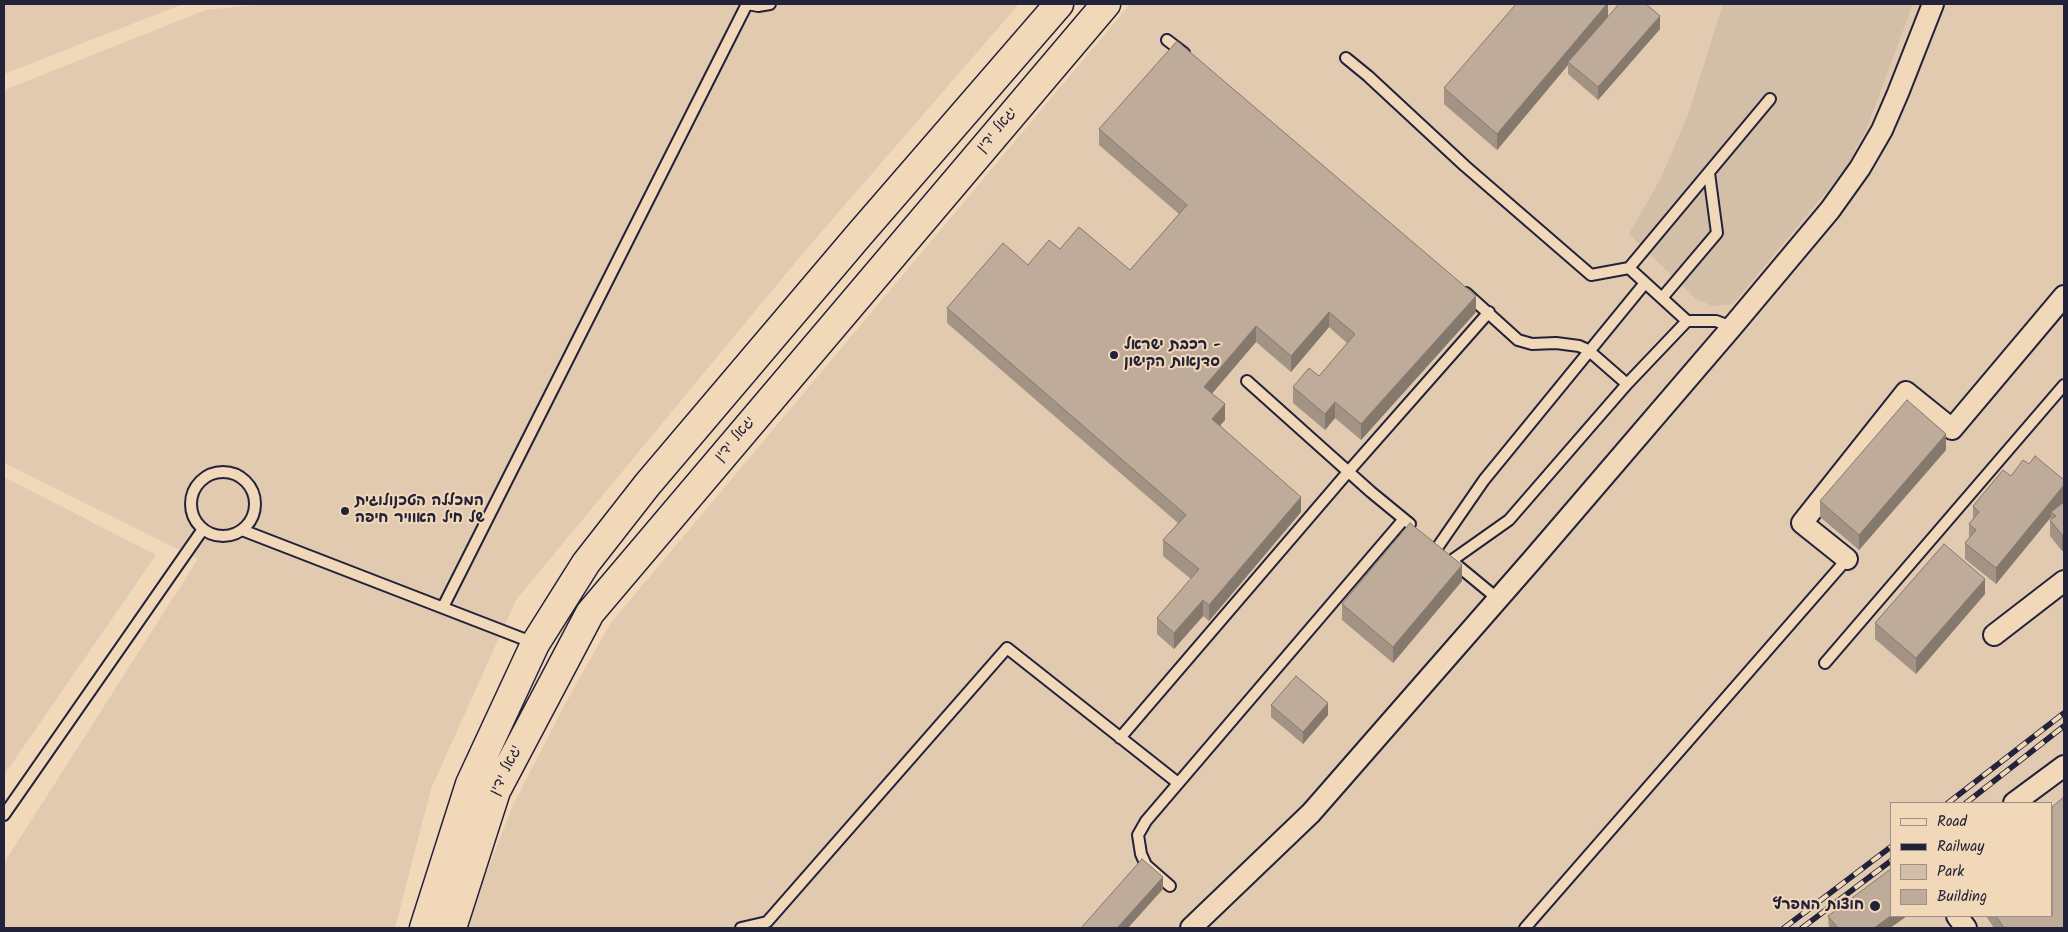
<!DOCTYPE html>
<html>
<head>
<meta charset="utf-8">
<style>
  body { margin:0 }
  #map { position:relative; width:2068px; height:932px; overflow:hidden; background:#f1d8b9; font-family:Kalam,sans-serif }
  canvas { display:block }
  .frame { position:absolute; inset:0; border:5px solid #22223b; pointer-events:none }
  .legend { position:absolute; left:1890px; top:802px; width:162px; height:115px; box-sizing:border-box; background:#f1d8b9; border:1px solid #9e8f87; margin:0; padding:6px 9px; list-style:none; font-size:15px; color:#22223b }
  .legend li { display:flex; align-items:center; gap:10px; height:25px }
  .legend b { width:25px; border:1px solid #9e8f87 }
</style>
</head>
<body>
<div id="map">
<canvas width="2068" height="932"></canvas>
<div class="frame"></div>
<ul class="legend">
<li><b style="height:6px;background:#f1d8b9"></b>Road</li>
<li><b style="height:6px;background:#22223b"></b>Railway</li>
<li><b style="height:14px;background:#d3bea7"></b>Park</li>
<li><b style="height:14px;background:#beab9a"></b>Building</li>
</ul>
</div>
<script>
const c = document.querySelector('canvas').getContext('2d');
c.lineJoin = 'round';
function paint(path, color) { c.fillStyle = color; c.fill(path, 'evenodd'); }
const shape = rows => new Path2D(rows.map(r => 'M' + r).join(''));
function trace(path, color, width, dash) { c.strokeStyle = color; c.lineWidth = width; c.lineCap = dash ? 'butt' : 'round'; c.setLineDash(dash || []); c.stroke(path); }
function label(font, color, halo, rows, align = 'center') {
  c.font = font + ' Kalam,"Playpen Sans Hebrew",sans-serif'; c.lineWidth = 4; c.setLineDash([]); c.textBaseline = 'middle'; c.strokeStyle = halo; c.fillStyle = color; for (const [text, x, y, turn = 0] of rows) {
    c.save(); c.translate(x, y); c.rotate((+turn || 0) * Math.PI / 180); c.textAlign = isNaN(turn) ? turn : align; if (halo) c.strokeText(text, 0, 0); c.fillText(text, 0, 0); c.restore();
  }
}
const built = shape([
  [4,4,183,4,4,74],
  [264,4,1019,4,804,252,516,600,431,789,395,928,4,928,4,863,198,559,4,463,4,90,206,10],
  [1130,4,2064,4,2064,928,465,928,512,807,564,706,610,624],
  [1892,803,2052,803,2052,916,1892,916],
  [4,477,156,555,4,775]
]);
const green = shape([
  [1723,4,1913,4,1866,130,1846,168,1733,304,1713,306,1696,299,1629,234,1662,176,1690,109]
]);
const service = shape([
  [748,4,758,6,770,4],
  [1167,40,1184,53],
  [1346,58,1368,76,1465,166,1591,275,1629,268,1687,321],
  [1629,268,1770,99],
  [1466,293,1518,340,1532,344,1556,343,1579,346,1588,350,1627,384],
  [1662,298,1717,233,1709,173],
  [1247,381,1371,492,1410,524],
  '191 504a32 32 0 1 1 64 0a32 32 0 1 1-64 0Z',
  [242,530,534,643],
  [1437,548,1484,480,1645,283],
  [1451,561,1509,520,1627,384,1687,321,1716,321,1732,327],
  [1452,561,1498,599],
  [443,607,747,4],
  [1825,663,2064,385],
  [1120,738,1348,472,1489,312],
  [4,815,203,529],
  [1170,886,1146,865,1141,854,1138,835,1146,821,1404,519],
  [741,928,767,922,1007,648,1178,783],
  [1525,928,1847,559]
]);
const minor = shape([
  [1847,559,1802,523,1906,392,1952,429,2064,296],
  [1994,635,2064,581],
  [2014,803,2064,766],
  [1957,916,1966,928],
  [1191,928,1311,813,1533,559,1732,327,1830,210,1860,168,1882,130,1898,93,1933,4]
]);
const secondary = shape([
  [424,928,470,784,535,644,586,563,647,485,859,235,1059,4],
  [452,928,496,791,590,613,1106,4]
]);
const rail = shape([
  [1948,803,2064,713],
  [1966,803,2064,726],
  [1784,928,1892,846],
  [1802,928,1892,860]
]);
const wall = shape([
  [1608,4,1608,17,1660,29,1598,100,1568,74,1568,65,1497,150,1444,104,1444,88],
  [1099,129,1476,312,1361,440,1335,418,1325,430,1293,403,1293,387,1319,376,1347,343,1329,327,1291,372,1256,342,1212,393,1225,420,1220,425,1301,512,1209,621,1203,616,1174,649,1157,634,1157,618,1191,579,1163,556,1163,540,1178,523,947,323,947,308,1028,265,1130,270,1179,214,1099,145],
  [1946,450,1859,550,1820,517,1820,501],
  [2029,464,2064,480,2064,501,2061,505,2064,502,2062,551,2050,536,2050,520,2051,519,2051,517,1996,584,1965,559,1965,543,1969,538,1969,524,1973,519,1973,506,2011,476],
  [1462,581,1393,663,1342,620,1342,604],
  [1985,594,1916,674,1875,639,1875,623],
  [1271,705,1328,715,1303,744,1271,717],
  [1828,916,1907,916,1890,928,1829,928],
  [1986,916,2052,916,2064,928,1994,928]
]);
const shadedWall = shape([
  [1607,4,1608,4,1608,18,1568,62,1568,65,1497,150,1497,134],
  [1660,16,1660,29,1598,100,1598,87],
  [1476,296,1476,312,1361,440,1361,424],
  [1329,312,1329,327,1291,372,1291,356],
  [1256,326,1256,342,1204,403,1204,387],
  [1335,402,1335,418,1325,430,1325,414],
  [1225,404,1225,420,1212,435,1212,419],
  [1946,434,1946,450,1859,550,1859,535],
  [2064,485,2064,501,2053,514,2051,512,2051,517,1996,584,1996,568],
  [1301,497,1301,512,1209,621,1209,605],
  [2064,534,2064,550,2062,551,2062,535],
  [1462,565,1462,581,1393,663,1393,647],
  [1985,579,1985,594,1916,674,1916,658],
  [1203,600,1203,616,1174,649,1174,633],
  [1328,703,1328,715,1303,744,1303,732],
  [1163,877,1163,889,1128,928,1117,928],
  [1892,915,1892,916,1907,916,1890,928,1874,928]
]);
const building = shape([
  [1516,4,1607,4,1497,134,1444,88,1516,4],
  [1619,4,1646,4,1660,16,1598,87,1568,62,1619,4],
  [1177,41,1476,296,1361,424,1335,402,1325,414,1293,387,1309,368,1319,376,1355,334,1329,312,1291,356,1256,326,1204,387,1225,404,1212,419,1301,497,1209,605,1203,600,1174,633,1157,618,1199,569,1163,540,1186,515,947,308,1003,243,1028,265,1049,240,1060,249,1079,227,1130,270,1187,205,1099,129,1177,41],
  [1907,400,1946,434,1859,535,1820,501,1907,400],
  [2035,456,2064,480,2064,485,1996,568,1965,543,1976,530,1969,524,1979,512,1973,506,2003,470,2011,476,2023,460,2029,464,2035,456],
  [2064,502,2064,534,2062,535,2050,520,2056,516,2051,512,2064,502],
  [1410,523,1462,565,1393,647,1342,604,1410,523],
  [1944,544,1985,579,1916,658,1875,623,1944,544],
  [1296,676,1328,703,1303,732,1271,705,1296,676],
  [2064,797,2064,928,2004,928,1996,916,2052,916,2052,807,2064,797],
  [1142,859,1163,877,1117,928,1081,928,1142,859],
  [1892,868,1892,915,1874,928,1838,928,1828,916,1892,868]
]);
const markers = [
  [1114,355,5,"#22223b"],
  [345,511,5,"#22223b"],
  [1875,906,6,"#22223b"]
];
const streetNames = [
  ["יגאל ידין",998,131,-50],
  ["יגאל ידין",736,440,-50],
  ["יגאל ידין",507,771,-64]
];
const poiNames = [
  ["רכבת ישראל -",1124,346],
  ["סדנאות הקישון",1124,363],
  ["המכללה הטכנולוגית",355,502],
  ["של חיל האוויר חיפה",355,519],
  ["חוצות המפרץ",1864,906,"right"]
];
paint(built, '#e2cab0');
paint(green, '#d3bea7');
trace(service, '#22223b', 14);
trace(minor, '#22223b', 24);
trace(secondary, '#22223b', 31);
trace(service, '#f1d8b9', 10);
trace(minor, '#f1d8b9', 20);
trace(secondary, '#f1d8b9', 28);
trace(rail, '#22223b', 5.5);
trace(rail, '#f1d8b9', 4, [11]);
paint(wall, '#a39384');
paint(shadedWall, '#85786c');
paint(building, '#beab9a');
trace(building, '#85786c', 1);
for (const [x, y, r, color] of markers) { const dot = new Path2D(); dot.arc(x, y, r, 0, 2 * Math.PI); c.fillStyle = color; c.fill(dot); trace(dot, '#f1d8b9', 2); }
label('15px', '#22223b', '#f1d8b9', streetNames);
label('bold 15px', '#22223b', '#f1d8b9', poiNames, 'left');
</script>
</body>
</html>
